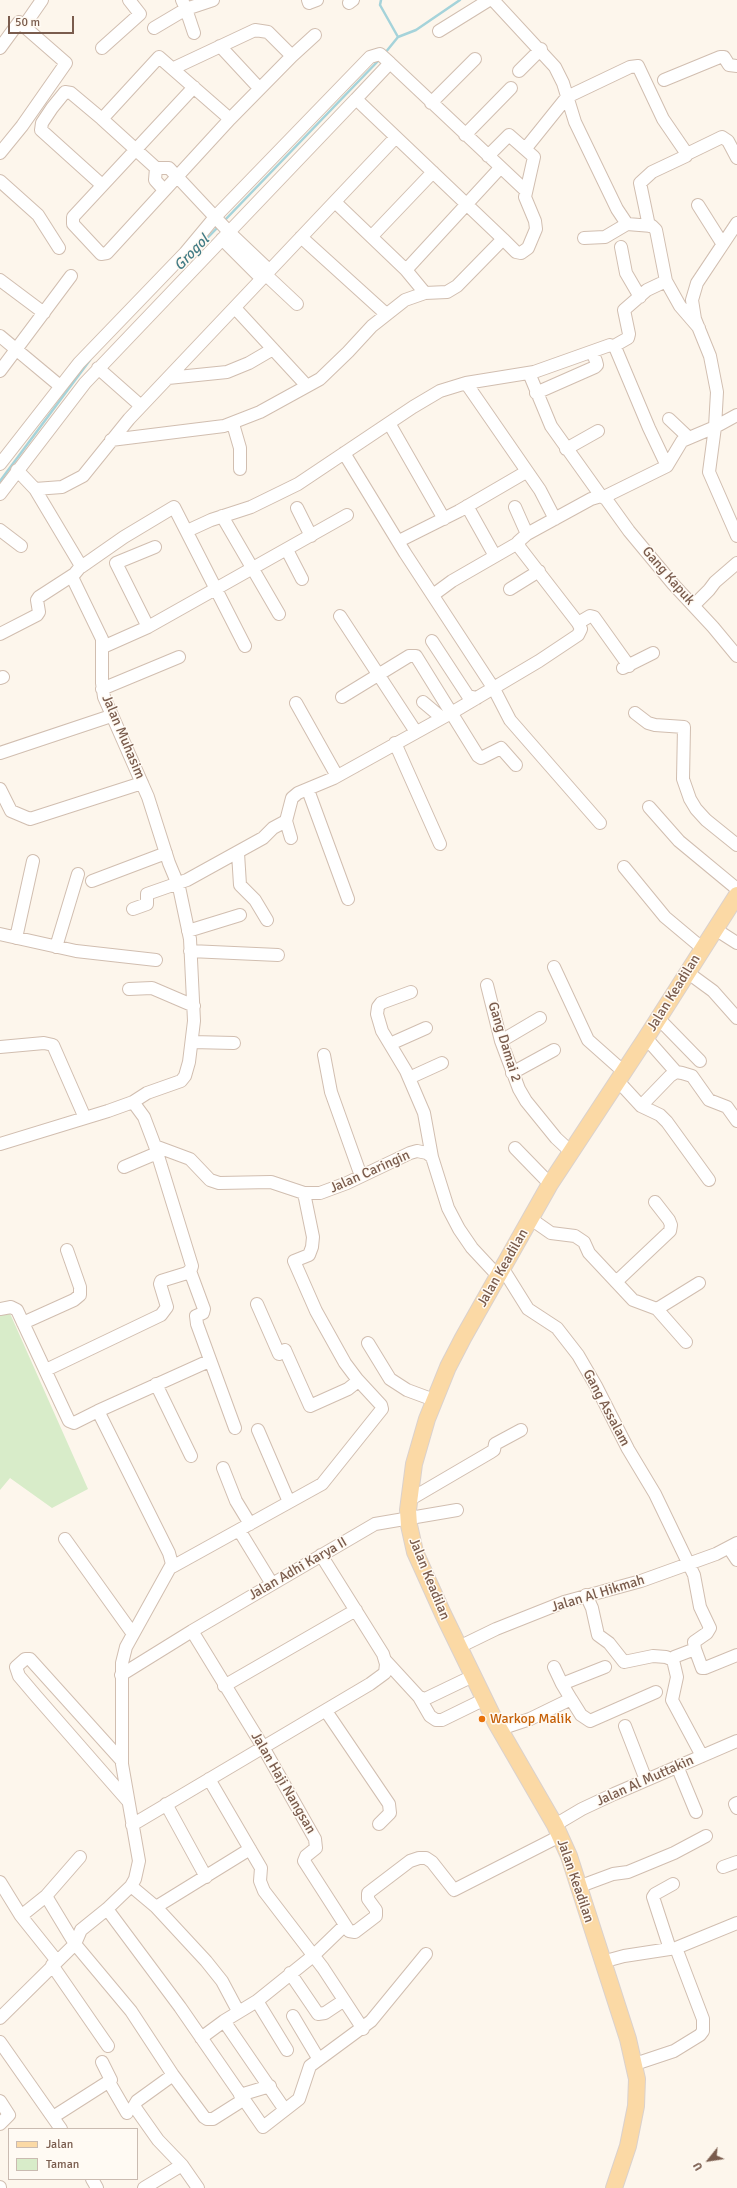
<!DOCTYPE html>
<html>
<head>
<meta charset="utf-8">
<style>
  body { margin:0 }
  #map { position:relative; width:737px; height:2188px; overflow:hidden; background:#fdf6ec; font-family:Signika,sans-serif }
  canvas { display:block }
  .legend { position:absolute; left:8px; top:2128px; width:130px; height:52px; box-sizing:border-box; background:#fffaf3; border:1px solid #cabbb1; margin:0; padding:5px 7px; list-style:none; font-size:12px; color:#7a5c4d }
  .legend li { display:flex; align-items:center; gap:8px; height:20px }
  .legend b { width:20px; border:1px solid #cabbb1 }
  .north { position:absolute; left:689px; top:2140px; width:40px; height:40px; -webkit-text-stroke:3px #fffaf3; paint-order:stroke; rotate:240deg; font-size:11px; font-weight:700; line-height:16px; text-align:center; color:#7a5c4d }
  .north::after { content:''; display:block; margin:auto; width:14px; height:18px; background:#7a5c4d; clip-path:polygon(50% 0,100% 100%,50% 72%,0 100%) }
  .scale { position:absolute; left:8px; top:16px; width:66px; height:18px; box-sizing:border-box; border:2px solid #7a5c4d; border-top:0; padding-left:5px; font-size:12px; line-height:14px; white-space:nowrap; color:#7a5c4d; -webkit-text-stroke:3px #fffaf3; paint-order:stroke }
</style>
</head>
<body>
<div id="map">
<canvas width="737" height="2188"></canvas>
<ul class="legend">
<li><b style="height:5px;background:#fbd9a5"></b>Jalan</li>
<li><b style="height:11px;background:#d8ecc9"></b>Taman</li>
</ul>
<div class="north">U</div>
<div class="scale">50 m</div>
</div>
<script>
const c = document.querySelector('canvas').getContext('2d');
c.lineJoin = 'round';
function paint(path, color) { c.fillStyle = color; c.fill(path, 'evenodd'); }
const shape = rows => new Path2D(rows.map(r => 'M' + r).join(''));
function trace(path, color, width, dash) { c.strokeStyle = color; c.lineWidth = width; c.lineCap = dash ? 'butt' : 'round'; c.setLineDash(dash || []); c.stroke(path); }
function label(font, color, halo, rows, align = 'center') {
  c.font = font + ' Signika,sans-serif'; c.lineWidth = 3; c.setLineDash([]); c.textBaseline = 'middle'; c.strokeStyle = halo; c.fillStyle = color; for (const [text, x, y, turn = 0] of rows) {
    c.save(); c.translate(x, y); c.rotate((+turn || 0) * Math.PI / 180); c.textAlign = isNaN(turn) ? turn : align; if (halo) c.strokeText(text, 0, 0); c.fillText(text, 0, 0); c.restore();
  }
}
const green = shape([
  [8,1309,88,1489,52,1508,10,1478,0,1490,0,1310]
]);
const stream = shape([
  [381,0,380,5,398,37,385,53],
  [398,37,416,30,460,0],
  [224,221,380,59],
  [188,258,219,226],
  [0,481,90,360]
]);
const minor = shape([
  [308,0,309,3,317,0],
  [493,0,555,67,563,83,575,122,617,209,627,224,652,226,656,230,666,281,680,306,699,328],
  [349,3,353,0],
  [24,26,42,0],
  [154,28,186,9,182,0],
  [439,31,489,0],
  [194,33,186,9,213,0],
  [220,46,259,88],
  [0,48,19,22,66,63,22,126,0,153],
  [102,48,140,14,129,0],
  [292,56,315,35],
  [390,63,526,191],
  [174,68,255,30,268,32,292,56,230,119,107,253,101,254,73,224,73,217,194,87],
  [519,71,541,49],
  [664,80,720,57,724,57,729,65,737,66],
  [431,103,475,59],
  [102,119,159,57,230,119],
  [465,135,511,88],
  [526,148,567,97,630,67,638,66,663,119,687,154,686,156,652,172,640,183,649,226],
  [687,154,722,137,728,141,737,158],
  [156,168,169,168,229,232,269,270],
  [0,181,38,215,59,248],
  [102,185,41,130,42,123,52,108,65,92,71,93,102,119,156,168,155,180,164,190],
  [335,202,406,270,425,293],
  [698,205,722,243],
  [737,223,697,283,692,300,695,319,710,356,717,392,715,427,709,472,737,536],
  [372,236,433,172],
  [301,237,386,314],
  [584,238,605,237,627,224],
  [222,239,262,279],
  [621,247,626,273,640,297],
  [406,270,500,168],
  [265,274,297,304],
  [0,280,44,313],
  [235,308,307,386],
  [0,336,60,386],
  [614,346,628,338,629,334,624,310,647,290,666,281],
  [98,368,141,406],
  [0,371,71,276],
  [529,373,551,426,601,496],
  [168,378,227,372,249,363,273,349],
  [466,383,540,490,555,519],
  [536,393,595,367,597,365,596,361,592,352],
  [669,419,688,437],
  [389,423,444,519],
  [233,424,240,448,240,469],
  [111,440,224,426,260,412,320,379,348,352,372,326,405,300,425,293,447,292,457,286,503,239],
  [566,449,598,431],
  [344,453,405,553,494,689,510,720,600,823],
  [0,464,79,363,185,253,215,217,370,57,380,54,390,63,356,99],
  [35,489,62,487,83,476,129,419,396,137],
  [0,494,85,383,356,99,503,239,516,252,521,253,528,248,536,229,535,221,525,197,534,157,509,135,488,156],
  [601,496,606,499,629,531,673,584,713,627,737,656],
  [604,497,667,466,682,441,715,427,737,415],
  [467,506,495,556],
  [515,507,527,534],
  [297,508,311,536],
  [222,516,279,614],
  [0,530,21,546],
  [187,531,211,520,251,507,298,484,413,407,440,391,466,383,534,372,610,345,615,347,649,428,667,466],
  [399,541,459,511,526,472],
  [287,550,302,579],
  [81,567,124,537,174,507,245,646],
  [510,589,539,571],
  [433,595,452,581,518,543],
  [694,605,709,590,715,582,737,563],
  [340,616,416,732],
  [578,623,590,616,594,617,629,666],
  [148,627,116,563,155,547],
  [0,634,37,615,39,612,37,600,39,597,73,575],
  [432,641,468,696,477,698],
  [103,647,148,627,347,515],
  [623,668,653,653],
  [0,678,3,677],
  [102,689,179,657],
  [342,697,409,656,416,656,478,756,481,758,501,748,516,765],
  [423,702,442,718],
  [296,703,337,776],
  [635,713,648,723,655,725,684,727,683,779,690,799,696,809,706,820,737,845],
  [395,743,440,844],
  [0,753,111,716],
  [0,789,11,811,30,819,142,783],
  [308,790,348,899],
  [649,807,679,841,737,889],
  [286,821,291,838],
  [238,853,240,885,255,900,267,920],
  [624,867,665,917,702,948],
  [92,881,166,853],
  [133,909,147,904,147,894,187,880,263,838,273,828,286,821,292,798,298,793,334,778,453,712,539,661,578,635,581,629,578,623,520,548,518,542,527,534,591,499,601,496],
  [715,929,737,943],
  [188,931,240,915],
  [0,934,76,951,156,960],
  [16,938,33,861],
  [56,947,78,874],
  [190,951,278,955],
  [554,967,588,1040,624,1072],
  [687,972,713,991,737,1018],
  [487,985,501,1041,519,1089,526,1101,556,1138,571,1152],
  [129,989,152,988,194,1006],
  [411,992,381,1003,378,1007,377,1014,382,1031,406,1071,424,1113,432,1157],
  [658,1018,700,1061],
  [646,1038,676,1072],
  [501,1041,540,1018],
  [192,1042,234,1043],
  [390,1044,426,1028],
  [0,1047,44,1043,53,1045,85,1118],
  [324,1055,331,1092,361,1176],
  [512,1073,554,1050],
  [409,1078,442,1063],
  [618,1081,641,1106,660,1115,667,1122,709,1180],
  [133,1102,144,1117,155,1146,190,1159,210,1180,219,1183,271,1182,304,1193,320,1193,347,1183,410,1153,417,1151,427,1153,432,1157,448,1208,459,1229,472,1248,499,1277],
  [641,1106,670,1076,676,1072,682,1073,692,1076,709,1100,727,1107,737,1121],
  [0,1144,108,1111,133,1102,147,1093,181,1081,185,1076,189,1062,194,1021,190,939,179,887,169,863,148,797,104,697,102,683,102,639,72,577,81,566,35,489,17,470],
  [515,1148,550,1184],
  [124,1167,157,1153],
  [531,1219,551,1233,575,1236,584,1242,589,1253,633,1300,657,1309,686,1342],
  [503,1269,528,1309,557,1328,578,1355,596,1386,628,1449,655,1494,694,1575,700,1607,710,1628,707,1633,694,1642,695,1649,674,1657,673,1660,677,1677,672,1700,702,1756],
  [190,1271,204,1309,203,1313,196,1316,197,1324,235,1428],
  [616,1282,670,1231,671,1225,669,1220,655,1202],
  [257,1304,279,1354,285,1350,310,1406,348,1389,358,1381],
  [0,1309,11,1307,17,1310,69,1421,74,1423,98,1411,169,1553,172,1564,126,1647,122,1663,122,1764,139,1861,135,1879,131,1886,107,1909,81,1930,75,1944,0,2018],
  [657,1309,699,1283],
  [23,1323,74,1300,80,1295,80,1287,67,1250],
  [368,1343,390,1379,407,1390,434,1400],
  [46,1370,161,1315,167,1307,160,1284,161,1281,187,1273,191,1269,192,1266,155,1146],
  [156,1384,191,1456],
  [98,1411,209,1361],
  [258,1430,289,1502],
  [223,1468,236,1501,250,1524],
  [409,1500,491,1452,494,1450,495,1444,521,1430],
  [239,1530,272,1584],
  [65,1539,133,1634],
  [729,1548,737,1560],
  [172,1567,322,1484,382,1409,381,1405,357,1379,345,1363,316,1311,294,1261,309,1255,312,1247,313,1237,304,1193],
  [586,1595,592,1608,598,1635,609,1643,624,1662,653,1656,666,1657,673,1660],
  [192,1631,263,1747,315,1839,316,1848,306,1856,304,1861,349,1931,355,1932,376,1916,376,1910,368,1899,368,1893,410,1861,419,1858,426,1858,432,1862,454,1890,560,1836],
  [459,1647,496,1629,564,1602,641,1581,716,1554,737,1543],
  [695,1649,702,1668,705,1668,737,1655],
  [385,1660,419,1697,425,1699,473,1676],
  [554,1667,562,1684],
  [121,1675,192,1631,375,1524,457,1510],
  [224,1686,356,1610],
  [419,1697,430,1716,436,1720,442,1720,485,1699],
  [571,1699,562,1684,605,1667],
  [326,1711,389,1804,390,1813,379,1824],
  [625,1726,646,1780],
  [500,1729,530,1719,571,1699,581,1715,590,1721,656,1692],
  [122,1761,30,1659,25,1659,16,1667,19,1676,36,1696,127,1800],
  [677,1766,696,1812],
  [209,1779,261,1868,260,1881,264,1891,323,1968,363,2029],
  [737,1803,735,1804,737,1808],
  [166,1804,206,1877],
  [132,1825,370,1684,385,1673,386,1664,383,1654,321,1555],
  [555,1825,582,1809,614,1794,737,1741],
  [80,1857,46,1896,75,1944,131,2011,173,2075,204,2117,207,2119,213,2119,243,2100],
  [723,1867,737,1862],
  [0,1882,21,1916,57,1961],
  [131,1886,156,1907,206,1961,222,1981,238,2011],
  [578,1887,613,1874,628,1872,674,1853,706,1836],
  [156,1907,250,1849],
  [107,1909,180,2007,263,2127,299,2099,310,2066,371,2021,426,1954],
  [21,1916,46,1896],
  [670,1949,653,1897,655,1894,673,1884],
  [602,1962,624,1956,676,1948,737,1923],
  [52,1965,108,2046],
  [290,1973,318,2014,325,2013,343,2001],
  [257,2001,287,2050],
  [293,2016,318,2058],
  [224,2021,285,2110],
  [201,2038,224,2021,257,2001,313,1956,344,1926],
  [0,2042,61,2129],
  [635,2064,674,2051,700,2035,703,2031,703,2019,676,1948],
  [173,2075,137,2101,134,2106,158,2140,182,2165,198,2188],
  [109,2082,127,2113],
  [240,2095,270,2086],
  [0,2101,9,2115,0,2124],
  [53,2117,111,2080,102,2062],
  [92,2179,97,2188],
  [0,2187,0,2188],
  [144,2188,182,2165]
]);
const major = shape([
  [614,2188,628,2146,636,2106,637,2079,628,2039,569,1856,555,1825,496,1723,443,1614,415,1552,409,1525,408,1510,414,1464,427,1419,448,1367,463,1338,550,1184,646,1038,737,895]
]);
const markers = [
  [482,1719,4,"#e8710a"]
];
const streetNames = [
  ["Gang Kapuk",668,576,49],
  ["Jalan Muhasim",123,737,67],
  ["Jalan Keadilan",674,993,-58],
  ["Gang Damai 2",504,1042,73],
  ["Jalan Caringin",370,1172,-24],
  ["Jalan Keadilan",503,1268,-60],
  ["Gang Assalam",606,1408,62],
  ["Jalan Adhi Karya II",298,1569,-30],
  ["Jalan Keadilan",429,1579,68],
  ["Jalan Al Hikmah",598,1594,-17],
  ["Jalan Al Muttakin",645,1781,-24],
  ["Jalan Haji Nangsan",283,1783,60],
  ["Jalan Keadilan",575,1881,71]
];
const foodNames = [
  ["Warkop Malik",490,1719]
];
const waterNames = [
  ["Grogol",192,253,-46]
];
paint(green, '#d8ecc9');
trace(stream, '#a5d3da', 2.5);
trace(minor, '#d1beb0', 14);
trace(major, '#dad1cd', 18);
trace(minor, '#fff', 12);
trace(major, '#fbd9a5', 16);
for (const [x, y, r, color] of markers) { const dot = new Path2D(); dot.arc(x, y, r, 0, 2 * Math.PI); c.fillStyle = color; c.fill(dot); trace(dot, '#fffaf3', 1.5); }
label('14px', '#7a5c4d', '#fffaf3', streetNames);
label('14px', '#c56008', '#fffaf3', foodNames, 'left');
label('italic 15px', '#437c86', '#fffaf3', waterNames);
</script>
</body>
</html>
